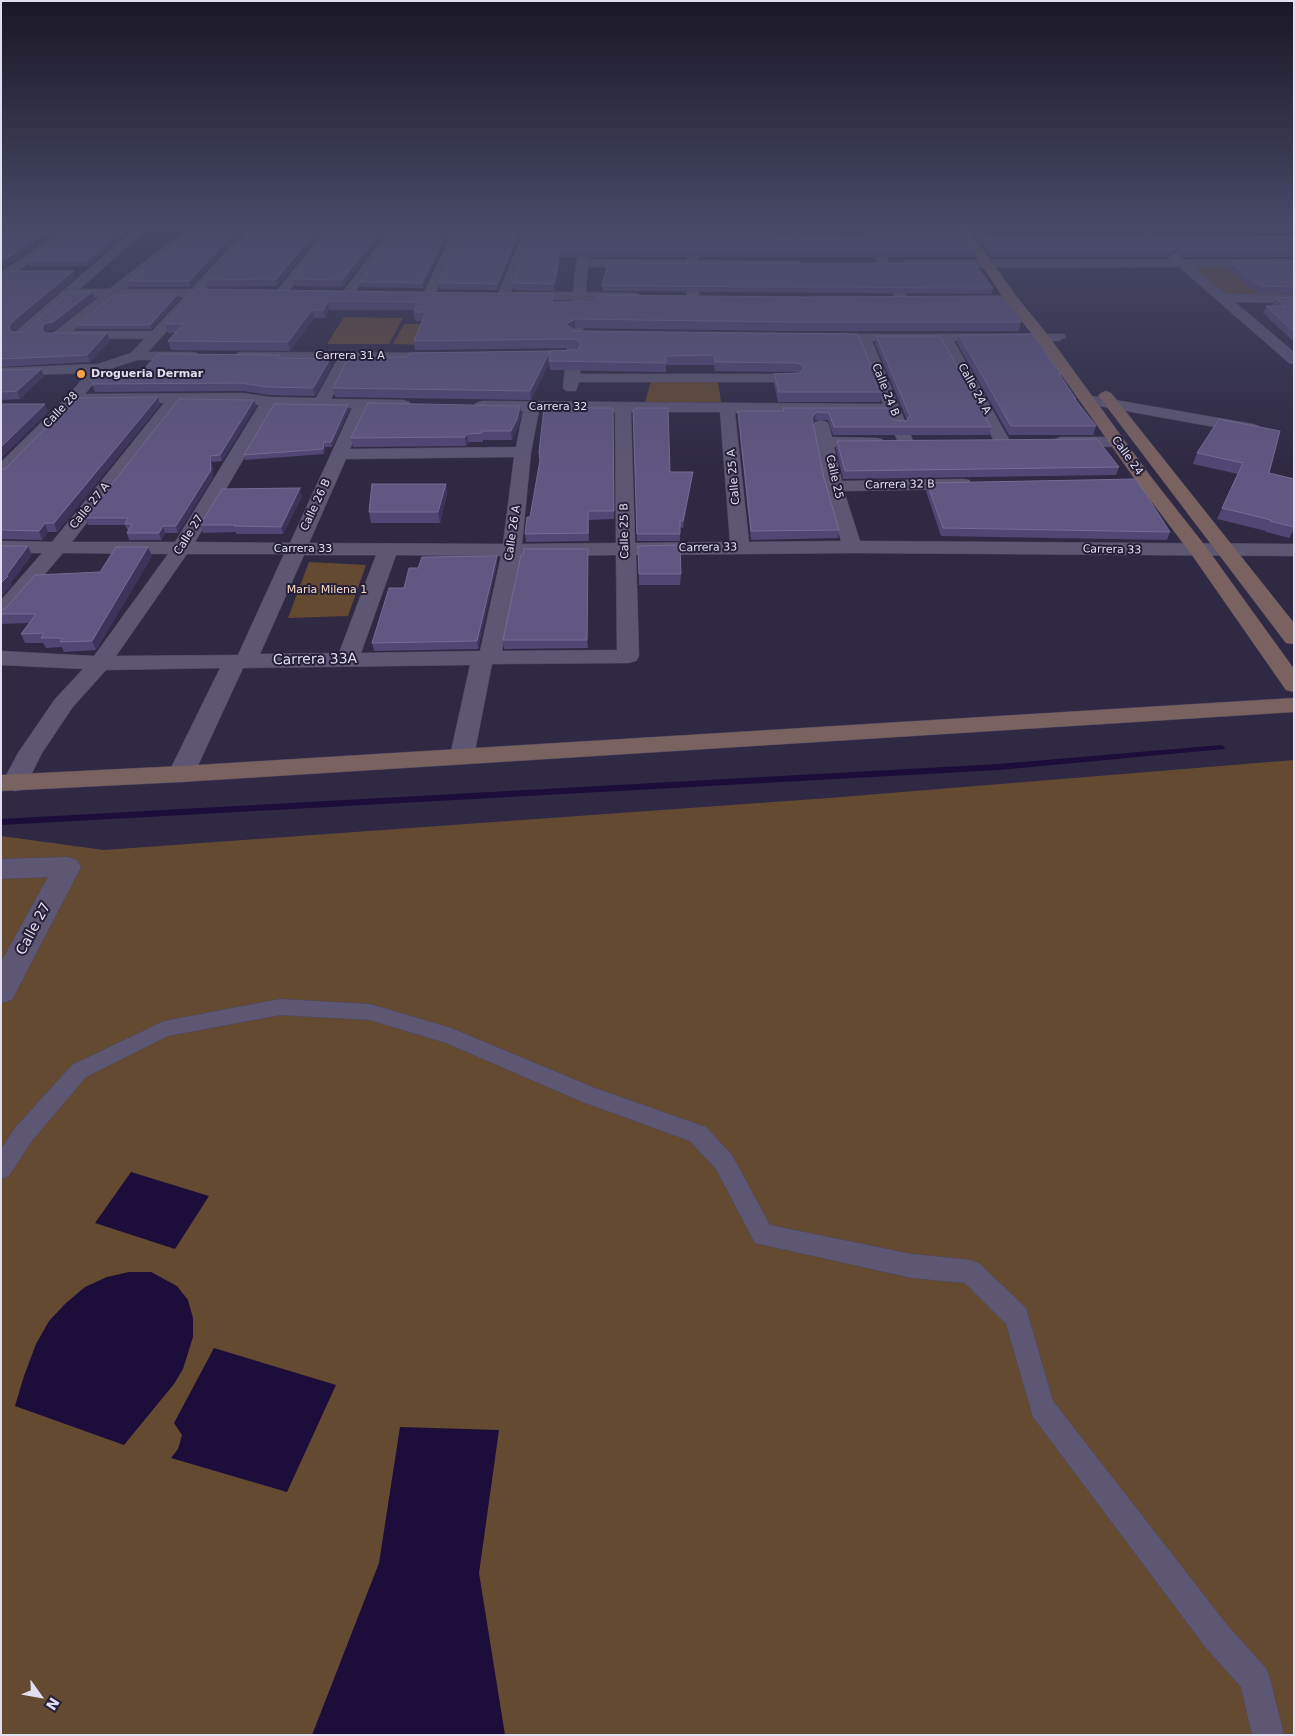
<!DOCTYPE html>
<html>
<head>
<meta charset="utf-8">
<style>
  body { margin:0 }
  #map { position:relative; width:1295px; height:1736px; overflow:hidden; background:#2f2944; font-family:"DejaVu Sans",sans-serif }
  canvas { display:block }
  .frame { position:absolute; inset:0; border:2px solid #e1def0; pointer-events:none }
  .north { position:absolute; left:15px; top:1671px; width:50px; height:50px; -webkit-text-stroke:4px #251f39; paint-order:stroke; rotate:122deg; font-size:14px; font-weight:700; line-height:20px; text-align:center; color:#e1def0 }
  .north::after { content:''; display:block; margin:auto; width:18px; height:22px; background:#e1def0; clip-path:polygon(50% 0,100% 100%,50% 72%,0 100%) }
</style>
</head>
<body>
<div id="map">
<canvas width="1295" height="1736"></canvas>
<div class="frame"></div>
<div class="north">N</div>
</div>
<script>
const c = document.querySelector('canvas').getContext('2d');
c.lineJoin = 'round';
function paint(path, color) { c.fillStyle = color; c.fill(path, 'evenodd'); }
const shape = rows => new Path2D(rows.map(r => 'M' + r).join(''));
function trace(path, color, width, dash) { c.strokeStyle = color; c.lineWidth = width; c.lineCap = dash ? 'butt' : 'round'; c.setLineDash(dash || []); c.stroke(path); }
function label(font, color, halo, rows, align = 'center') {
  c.font = font + ' "DejaVu Sans",sans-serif'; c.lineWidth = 4; c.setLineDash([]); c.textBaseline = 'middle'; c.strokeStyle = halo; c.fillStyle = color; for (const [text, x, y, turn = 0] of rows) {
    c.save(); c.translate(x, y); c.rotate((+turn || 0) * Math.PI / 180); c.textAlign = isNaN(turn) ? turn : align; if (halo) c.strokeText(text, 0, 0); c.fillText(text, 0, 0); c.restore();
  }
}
const green = shape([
  [1271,265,1294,282,1294,297,1227,296,1188,266],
  [344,317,403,318,389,344,327,344],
  [404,324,425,324,428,345,393,344],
  [651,381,718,381,721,402,645,402],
  [309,562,366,565,348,616,288,618],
  [1294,760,1294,1735,1,1735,1,836,104,850,829,798]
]);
const water = shape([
  [131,1172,209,1196,175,1249,95,1223],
  [129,1272,151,1272,177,1286,188,1300,193,1318,193,1337,183,1369,174,1384,124,1445,15,1406,24,1376,36,1344,49,1321,66,1303,85,1287,107,1277],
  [214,1348,336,1385,287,1492,171,1458,178,1449,182,1435,174,1423],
  [400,1427,499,1430,479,1573,505,1735,312,1735,379,1563]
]);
const stream = shape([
  [1221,745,1225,747,1224,749,999,770,1,825,1,819,999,764,1221,745]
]);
const lane = shape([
  [280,999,370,1004,451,1028,595,1088,706,1127,732,1155,770,1225,912,1254,971,1260,980,1264,1026,1308,1053,1401,1228,1626,1266,1668,1270,1679,1284,1735,1252,1735,1241,1687,1206,1648,1033,1417,1006,1324,965,1283,912,1278,755,1243,716,1169,690,1141,580,1101,446,1043,370,1020,280,1015,168,1036,86,1077,31,1142,9,1176,1,1179,1,1149,15,1128,72,1065,164,1021,280,999]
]);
const street = shape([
  [1,226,261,226,205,289,230,289,236,293,234,296,198,297,148,352,192,352,197,353,199,356,197,359,137,360,104,371,85,394,243,393,269,397,316,398,337,360,242,360,237,359,235,356,237,353,242,352,449,353,451,356,449,359,444,360,351,360,331,399,404,400,409,402,412,405,409,408,404,410,368,409,350,449,516,447,523,411,476,409,474,406,476,403,482,401,883,404,858,341,823,341,816,337,818,334,1064,334,1066,337,1059,341,954,341,1010,441,1008,444,1002,446,996,444,994,441,940,341,872,341,914,443,912,447,900,447,886,414,735,413,749,542,841,541,825,486,813,425,815,422,821,420,827,422,829,425,832,437,876,438,882,439,884,443,882,447,876,448,834,447,842,481,963,479,969,480,972,484,969,488,963,489,844,491,860,541,1294,544,1294,556,852,553,636,555,639,656,636,661,628,663,492,664,474,756,471,762,462,764,453,762,450,756,470,665,243,668,194,774,190,780,181,782,172,780,168,774,220,668,106,670,72,708,42,753,24,789,15,791,6,789,2,783,18,753,55,699,83,669,1,665,1,651,94,656,168,554,63,553,8,617,1,619,1,600,42,553,1,553,1,541,52,542,164,403,77,404,7,476,1,477,1,462,68,396,87,373,1,376,1,368,98,364,131,353,144,339,54,338,52,335,54,332,99,297,71,297,25,338,15,338,13,335,15,332,131,232,75,232,1,282,1,272,60,232,1,232,1,226],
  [245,231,191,289,125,289,197,232,245,231],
  [144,232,183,232,109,289,80,289,144,232],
  [115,297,184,297,152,331,73,331,115,297],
  [180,403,243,403,259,405,175,542,72,542,180,403],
  [274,407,352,408,290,543,195,542,274,407],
  [539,411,615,412,616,543,522,544,531,452,539,411],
  [631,412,720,412,730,542,635,543,631,412],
  [514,457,503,544,309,543,346,459,514,457],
  [187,554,284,554,238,655,116,656,187,554],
  [304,555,376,555,339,653,260,654,304,555],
  [396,555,501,556,480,651,361,653,396,555],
  [616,555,617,650,502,651,521,556,616,555],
  [329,226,339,226,286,295,278,295,276,292,278,289,329,226],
  [392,226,402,226,401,228,575,230,577,232,571,235,533,235,511,292,573,292,576,263,585,226,595,226,589,259,687,260,687,226,697,226,698,260,799,261,801,264,799,267,795,268,699,267,699,298,693,302,687,298,687,267,588,267,586,292,637,293,643,297,637,301,585,300,580,374,794,374,799,375,801,378,799,381,794,382,579,382,576,391,566,391,563,388,572,300,515,299,509,296,504,298,500,297,498,294,522,235,462,235,435,294,429,298,423,294,451,235,397,234,352,296,344,296,342,293,392,226],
  [860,226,870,226,908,299,907,302,897,302,896,299,860,226],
  [1134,226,1145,226,1185,260,1294,259,1294,267,1193,267,1226,294,1294,295,1294,303,1235,302,1294,352,1294,364,1289,363,1179,267,906,268,900,264,906,260,1171,260,1134,226],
  [1087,395,1253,424,1259,426,1261,429,1259,432,1253,434,1082,403,1079,400,1082,397,1087,395],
  [1061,437,1117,437,1123,439,1125,442,1123,445,1117,447,1055,445,1053,442,1055,439,1061,437],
  [67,857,77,860,81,867,12,1000,1,1003,1,962,48,877,1,879,1,859,67,857]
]);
const secondary = shape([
  [956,226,966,226,1016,296,1047,334,1151,477,1206,547,1294,669,1294,692,1286,690,1192,555,1139,485,1037,340,1006,302,956,226],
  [1106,391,1111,393,1294,623,1294,644,1286,643,1101,399,1098,396,1101,393,1106,391],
  [1294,698,1294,712,181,782,1,791,1,775,181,766,1294,698]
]);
const wall = shape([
  [328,226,277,286,209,287,207,280],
  [335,226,343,287,295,286,293,279],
  [403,226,959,226,976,251,974,257,561,257,554,291,514,290,513,283,592,229],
  [692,230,872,231,874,233,872,235,688,233],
  [967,226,1294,226,1294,233,986,232,983,234,1294,236,1294,257,1184,257,1175,253,1169,257,991,257],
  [125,229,126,234,88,266,29,266,27,261],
  [447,232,448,237,423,288,361,287,360,282],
  [241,233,190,287,130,287,129,281],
  [519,237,498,290,440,289,439,283],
  [1229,262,1294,262,1294,294,1257,293,1227,269],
  [1,275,75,278,13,332,23,332,95,299,55,329,46,331,46,333,107,333,110,341,90,362,1,367],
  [602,286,993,288,992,294,603,291],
  [196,289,553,302,1021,322,1019,331,785,331,575,328,573,329,575,331,858,334,882,392,880,402,778,402,774,384,774,374,800,373,794,372,715,371,714,365,666,365,666,372,550,370,549,363,531,400,335,397,333,388,407,357,550,351,578,349,573,348,415,350,414,341,423,321,415,321,414,312,415,310,329,310,325,318,314,318,290,351,171,350,168,341,175,333,168,333,165,324],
  [1294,297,1294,342,1263,313,1266,306,1274,306,1272,305,1275,298],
  [180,298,151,329,78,329,77,325],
  [959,335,1061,374,1061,376,1076,399,1076,400,1096,426,1093,435,1009,435,957,343],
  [876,336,991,427,989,435,833,435,828,420,815,420,813,423,824,478,839,530,838,538,751,540,738,419,738,411,782,411,783,408,906,421,907,420,875,343],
  [280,355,281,358,330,359,331,367,315,396,269,395,243,391,95,392,92,384,142,371],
  [41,369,44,376,20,399,1,400,1,370],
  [254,400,256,406,222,461,212,462,213,477,178,533,165,533,161,540,129,540,127,533,128,531,125,525,88,525,85,518],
  [160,405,57,532,48,532,42,540,1,539,1,469,5,469],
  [613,408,614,519,589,520,589,541,526,542,525,534,530,517],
  [349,410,332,447,325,447,324,454,245,460,244,455],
  [633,410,670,472,692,478,683,528,680,527,680,541,637,541],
  [521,414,518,427,512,440,483,440,483,442,468,442,466,446,353,447,351,438],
  [1219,419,1269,473,1294,479,1294,530,1289,538,1266,532,1266,531,1217,519,1238,474,1193,464,1197,453],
  [837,441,1119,467,1116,475,843,479,836,449],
  [927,483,1170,532,1167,540,941,536,926,491],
  [446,484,447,494,440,523,371,523,369,512],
  [302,496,283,534,236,534,236,532,203,533,200,525],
  [638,546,681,574,680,585,639,585],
  [152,556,96,650,64,652,62,647,46,648,43,643,25,643,21,634,29,623,1,624,1,614,100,572],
  [588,557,588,648,504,649,503,640],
  [497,564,478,649,374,651,372,643,404,588]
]);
const shadedWall = shape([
  [321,226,328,226,277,286,276,279],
  [385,226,391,226,343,287,342,280],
  [689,226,692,226,692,230,684,235,684,229],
  [987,226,986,232,980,236,979,231],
  [52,228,54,234,6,266,1,267,1,260],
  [239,228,241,233,190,287,189,281],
  [125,229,126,234,88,266,87,261],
  [447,232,448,237,423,288,422,283],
  [519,232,519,237,498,290,497,284],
  [1177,247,1175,253,1169,257,1171,251],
  [560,251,561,257,554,291,554,284],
  [73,271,75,278,14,331,11,334,9,327,11,323],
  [92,292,95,299,55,329,46,331,44,336,42,329,44,324],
  [178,294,180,298,151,329,150,325],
  [328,301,329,310,325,318,323,310],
  [312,310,314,318,290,351,288,342],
  [575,319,575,328,566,333,566,324],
  [107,333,110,341,90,362,87,355],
  [550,351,549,363,531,400,530,391],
  [330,359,331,367,315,396,313,388],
  [41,369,44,376,20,399,17,391],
  [158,397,160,405,57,532,54,523],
  [254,400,256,406,222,461,220,455],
  [45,404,48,412,1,459,1,447],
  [348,405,349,410,332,447,331,442],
  [520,406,521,414,518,427,512,440,511,431],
  [816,412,815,420,811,425,812,418],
  [467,434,468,442,466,446,465,437],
  [324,442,325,447,324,454,323,449],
  [210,456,212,462,213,477,178,533,176,526],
  [693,472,692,478,683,528,683,521],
  [446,484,447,494,440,523,438,512],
  [300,488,302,496,283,534,281,527],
  [45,523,48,532,42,540,39,531],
  [163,526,165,533,161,540,159,533],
  [28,546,32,555,11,583,12,585,1,597,1,583],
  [148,547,152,556,96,650,92,641],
  [588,549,588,648,587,640],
  [497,556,497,564,478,649,477,641]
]);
const building = shape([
  [257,226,321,226,276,279,207,280,257,226],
  [335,226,385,226,342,280,293,279,335,226],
  [596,226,689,226,684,229,688,233,872,235,880,230,873,226,959,226,976,251,560,251,554,284,513,283,534,231,589,231,596,226],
  [973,226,1294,226,1294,227,987,226,979,231,983,235,1294,237,1294,251,1187,251,1177,247,1171,251,992,251,973,226],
  [1,228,52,228,4,260,1,260,1,228],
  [239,228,189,281,129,281,196,229,239,228],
  [74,229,125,229,87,261,27,261,74,229],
  [397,231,447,232,422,283,360,282,397,231],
  [463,232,519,232,497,284,439,283,463,232],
  [1229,262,1294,262,1294,287,1260,286,1229,262],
  [608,263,974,263,993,288,602,286,608,263],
  [10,271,73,271,11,323,9,327,11,332,23,332,69,292,92,292,53,322,44,324,42,329,45,333,107,333,87,355,1,359,1,275,10,271],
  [196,289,553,294,552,302,598,301,600,295,803,297,1001,296,1021,322,786,322,575,319,566,324,575,331,858,334,882,392,779,392,774,374,800,373,804,368,800,364,795,363,715,362,714,355,666,356,666,363,549,361,550,351,578,350,581,344,578,340,573,339,414,341,426,312,414,312,419,302,328,301,323,310,312,310,288,342,168,341,183,324,165,324,196,289],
  [178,294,150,325,77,325,114,295,178,294],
  [1294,297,1294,332,1266,306,1286,306,1275,298,1294,297],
  [1032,334,1061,374,1059,374,1076,399,1074,398,1096,426,1011,426,959,335,1032,334],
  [876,336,940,336,991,427,834,427,829,413,816,412,812,418,824,478,839,530,751,531,738,411,784,411,783,408,887,408,893,420,906,421,910,416,876,336],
  [550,351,530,391,333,388,348,358,407,357,409,353,550,351],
  [158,354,280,355,277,358,330,359,313,388,267,387,241,383,92,384,104,371,142,371,158,354],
  [41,369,17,391,1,392,1,370,41,369],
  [158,397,54,523,45,523,39,531,1,530,1,469,5,469,70,403,74,403,79,398,158,397],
  [179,399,254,400,220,455,210,456,211,470,176,526,163,526,159,533,127,533,132,524,125,524,128,518,85,518,179,399],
  [368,403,520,406,517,419,511,431,482,431,482,433,467,434,465,437,351,438,368,403],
  [1,404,45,404,1,447,1,404],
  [274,404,348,405,331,442,324,442,323,449,244,455,274,404],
  [544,408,613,408,614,511,588,511,588,533,525,534,527,517,530,517,540,460,539,452,544,408],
  [636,408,668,408,670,472,693,472,683,521,680,521,680,534,637,534,633,410,636,408],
  [1219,419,1280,431,1269,473,1294,479,1294,527,1270,521,1271,520,1222,508,1243,463,1197,453,1219,419],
  [1097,439,1119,467,845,471,837,441,1097,439],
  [1136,479,1170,532,943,528,927,483,1136,479],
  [372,484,446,484,438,512,369,512,372,484],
  [300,488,281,527,234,526,235,525,200,525,222,489,300,488],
  [680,545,681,574,639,574,638,546,680,545],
  [1,546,28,546,6,576,8,576,1,583,1,546],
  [116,547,148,547,92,641,60,642,63,638,41,638,44,633,21,634,36,614,1,614,1,610,5,609,35,575,100,572,116,547],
  [524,549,588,549,587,640,503,640,521,555,523,555,524,549],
  [497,556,477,641,372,643,389,588,404,588,409,568,418,568,422,557,497,556]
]);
const markers = [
  [81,374,5,"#f5a346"]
];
const farStreetnames = [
  ["Carrera 31 A",350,356],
  ["Calle 24 A",974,389,61],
  ["Calle 24 B",885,390,68],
  ["Carrera 32",558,407],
  ["Calle 28",61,410,-47],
  ["Calle 24",1127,456,54],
  ["Calle 25 A",734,477,-95],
  ["Calle 25",834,477,77],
  ["Carrera 32 B",900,485,-1],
  ["Calle 26 B",316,505,-65],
  ["Calle 27 A",90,506,-51],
  ["Calle 25 B",625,531,-91],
  ["Calle 26 A",513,533,-82],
  ["Calle 27",189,535,-58],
  ["Carrera 33",708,548,-1],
  ["Carrera 33",303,549],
  ["Carrera 33",1112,550,1]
];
const farPoinames = [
  ["Drogueria Dermar",91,374]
];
const farParknames = [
  ["Maria Milena 1",327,590]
];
const streetNames = [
  ["Carrera 33A",315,660,-1],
  ["Calle 27",34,929,-62]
];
paint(green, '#644a30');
paint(water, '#1c0d3a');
paint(stream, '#1c0d3a');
trace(lane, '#4c465d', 1);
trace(street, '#4c465d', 1);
trace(secondary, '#4c465d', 1);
paint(lane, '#5d5774');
paint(street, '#5d5774');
paint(secondary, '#7a6261');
paint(wall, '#524675');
paint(shadedWall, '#3d345c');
paint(building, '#615782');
trace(building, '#756c94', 1);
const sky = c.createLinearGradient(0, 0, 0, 469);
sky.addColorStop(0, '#1a1725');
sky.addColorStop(0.48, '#474967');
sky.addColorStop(1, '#47496700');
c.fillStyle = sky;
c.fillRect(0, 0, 1295, 469);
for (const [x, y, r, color] of markers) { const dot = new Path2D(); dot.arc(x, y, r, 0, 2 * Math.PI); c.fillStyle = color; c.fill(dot); trace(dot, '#251f39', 2); }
label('11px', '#e1def0', '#251f39', farStreetnames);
label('bold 11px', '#e1def0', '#251f39', farPoinames, 'left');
label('11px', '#f6dbc2', '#251f39', farParknames);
label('14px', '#e1def0', '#251f39', streetNames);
</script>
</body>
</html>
